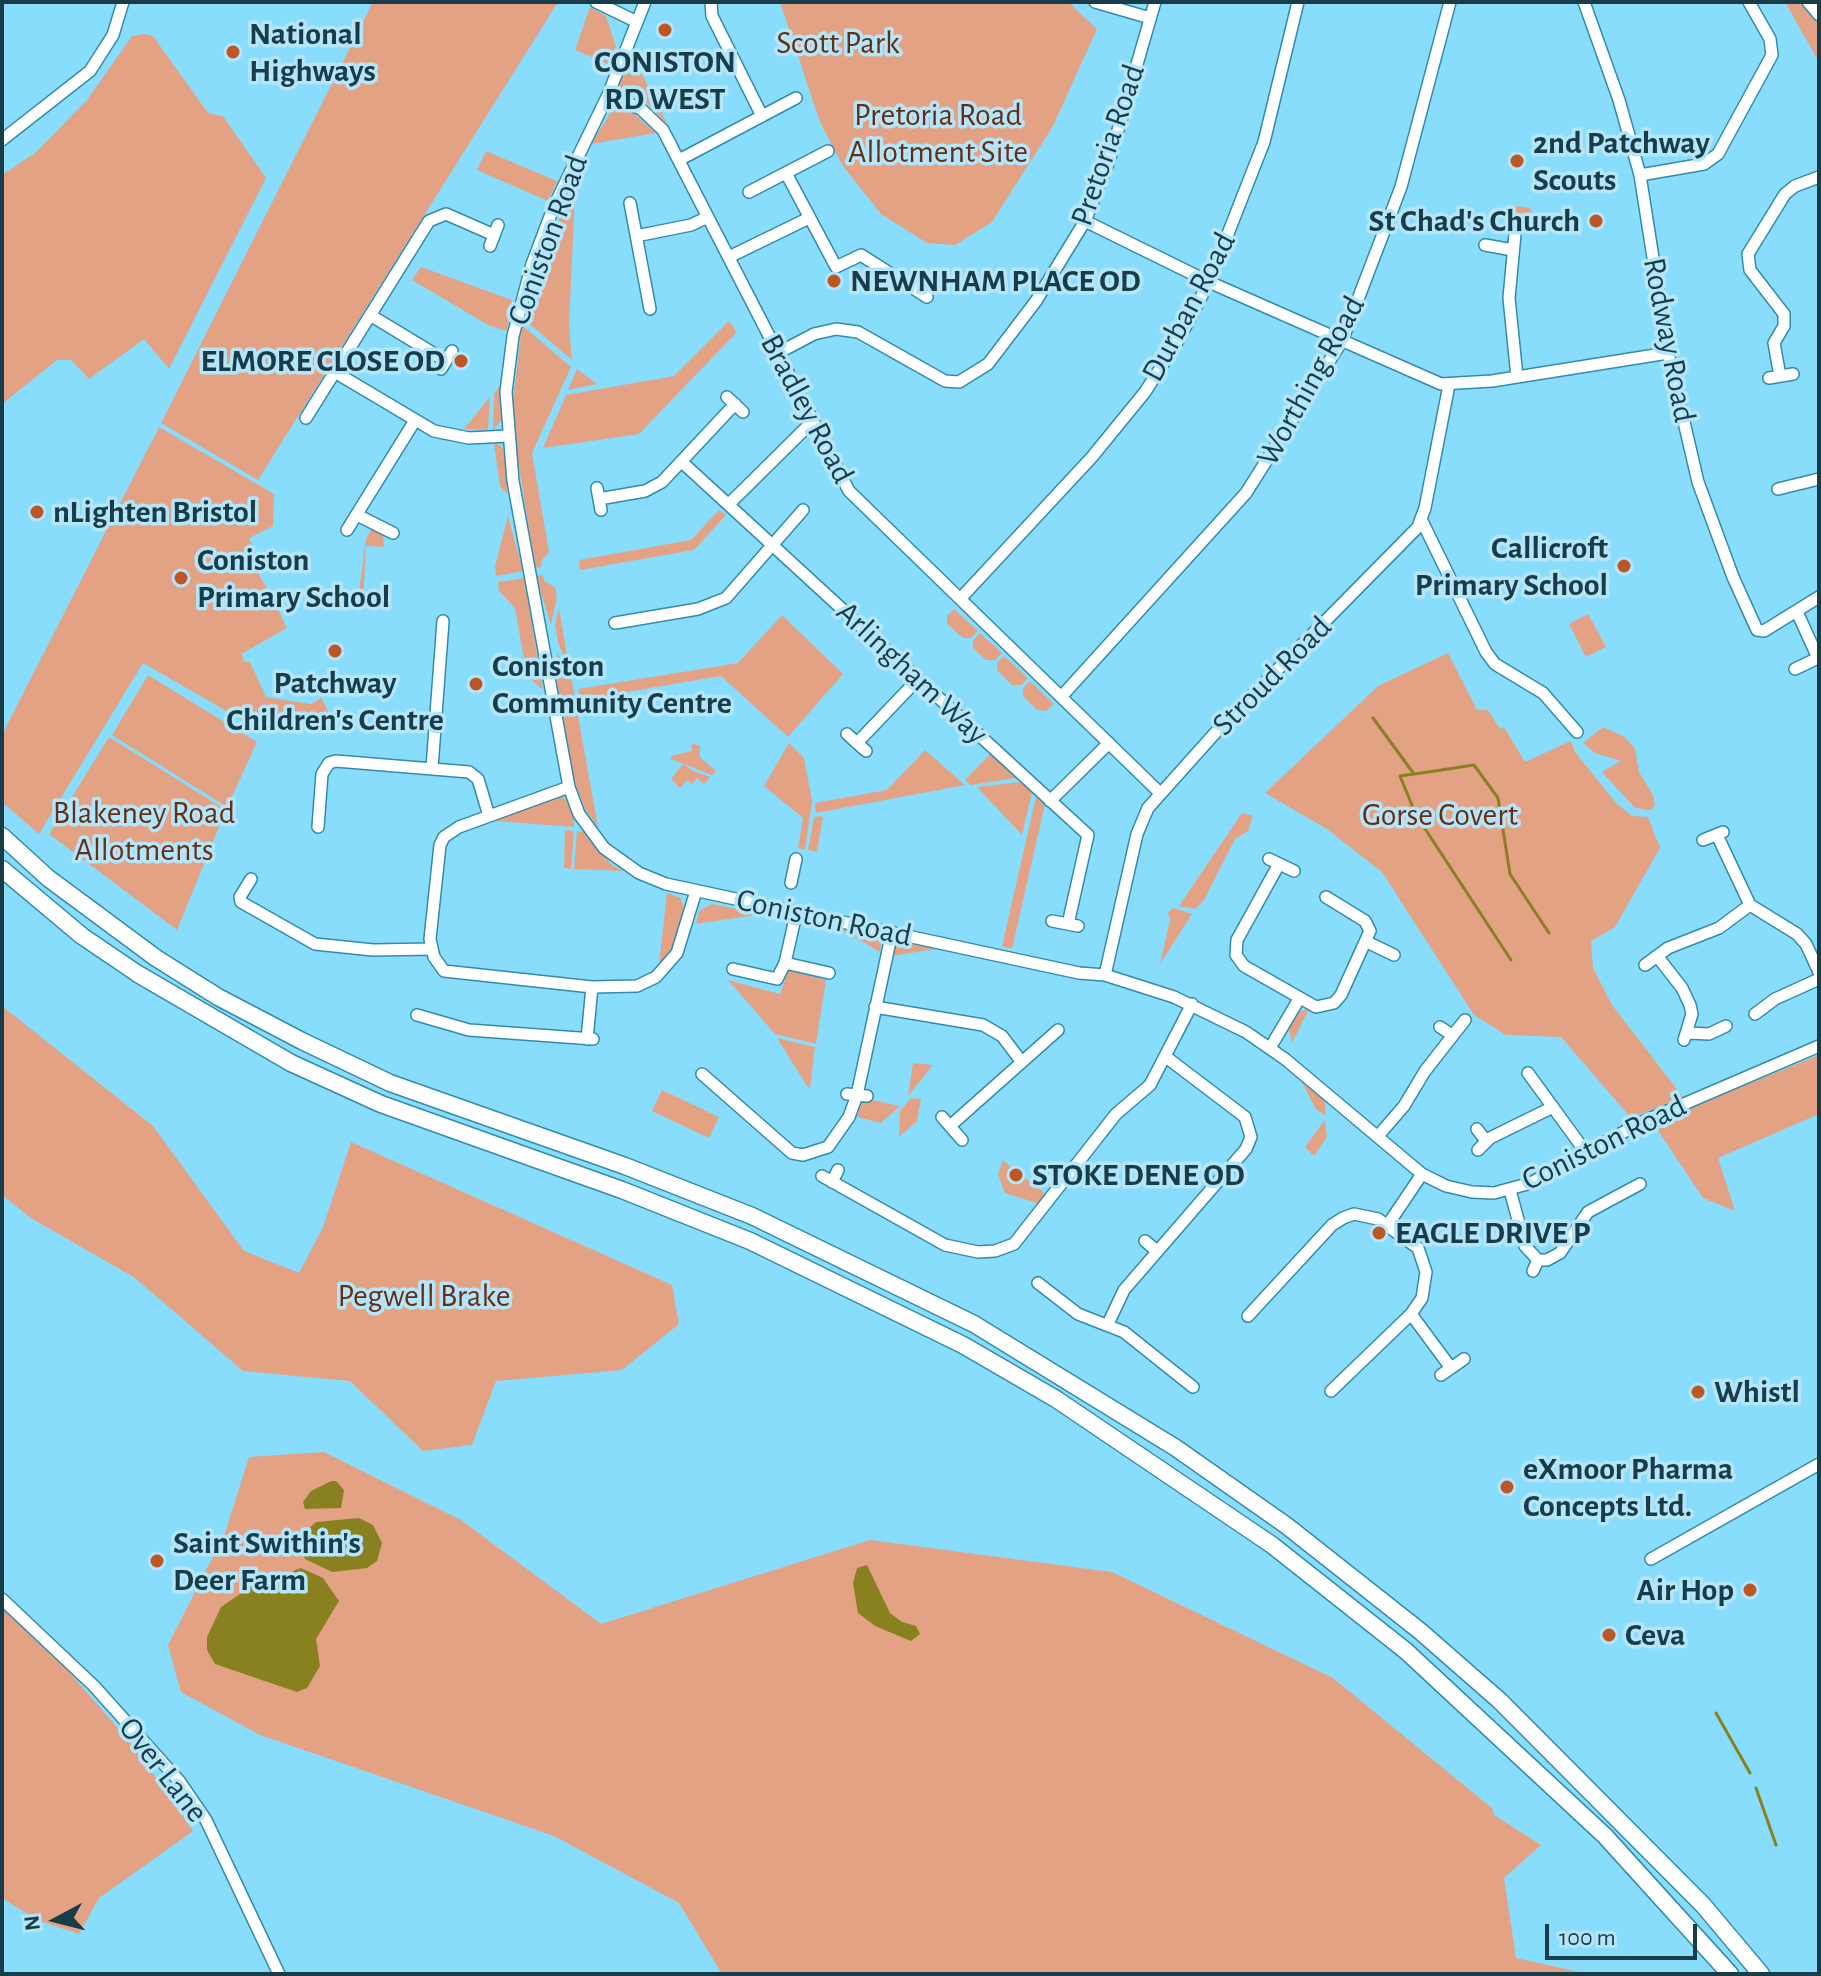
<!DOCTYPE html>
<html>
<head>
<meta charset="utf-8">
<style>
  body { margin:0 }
  #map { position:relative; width:1821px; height:1976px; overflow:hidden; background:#88ddfd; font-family:"Alegreya Sans",sans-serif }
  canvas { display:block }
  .frame { position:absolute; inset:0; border:4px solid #183c48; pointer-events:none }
  .north { position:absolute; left:16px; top:1880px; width:80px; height:80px; -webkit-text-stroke:6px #b5e5f9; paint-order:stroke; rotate:263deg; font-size:22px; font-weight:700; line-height:32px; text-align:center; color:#183c48 }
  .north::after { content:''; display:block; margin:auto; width:28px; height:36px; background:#183c48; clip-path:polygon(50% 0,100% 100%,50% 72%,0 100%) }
  .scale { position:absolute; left:1545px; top:1924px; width:152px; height:36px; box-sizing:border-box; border:4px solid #183c48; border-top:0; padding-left:10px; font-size:24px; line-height:28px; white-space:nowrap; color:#183c48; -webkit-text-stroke:6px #b5e5f9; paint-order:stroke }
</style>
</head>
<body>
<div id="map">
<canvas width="1821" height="1976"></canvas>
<div class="frame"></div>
<div class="north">N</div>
<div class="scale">100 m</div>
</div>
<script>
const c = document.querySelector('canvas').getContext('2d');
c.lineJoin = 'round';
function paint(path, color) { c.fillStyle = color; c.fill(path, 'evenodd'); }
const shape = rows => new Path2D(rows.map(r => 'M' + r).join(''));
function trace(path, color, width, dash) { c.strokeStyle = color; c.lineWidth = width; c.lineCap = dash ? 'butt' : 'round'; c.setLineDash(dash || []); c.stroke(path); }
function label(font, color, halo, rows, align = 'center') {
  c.font = font + ' "Alegreya Sans",sans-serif'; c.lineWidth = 7; c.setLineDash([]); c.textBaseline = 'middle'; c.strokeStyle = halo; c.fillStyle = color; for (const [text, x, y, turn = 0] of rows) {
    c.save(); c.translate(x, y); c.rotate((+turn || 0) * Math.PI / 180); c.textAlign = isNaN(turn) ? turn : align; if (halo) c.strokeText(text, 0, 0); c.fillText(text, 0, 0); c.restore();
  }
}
const green = shape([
  [373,2,558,2,258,480,161,423],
  [780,2,1068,2,1097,29,1053,126,992,222,955,245,927,243,881,214,843,166,820,122],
  [1785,2,1800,2,1819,24,1819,62],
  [590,7,606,16,616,46,608,64,575,50],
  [144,34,153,36,208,113,223,116,266,178,169,369,144,339,89,379,71,360,57,360,2,404,2,175,35,153,87,100,132,36],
  [630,55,633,57,668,125,644,100,619,89,627,56],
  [613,109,633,113,656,133,591,144],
  [486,151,557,181,548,201,477,170],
  [570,193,575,195,569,325,572,360,525,320,546,252],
  [1515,206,1530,208,1533,214,1517,232,1512,221],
  [421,267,512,300,507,331,488,325,412,280],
  [729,321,737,332,639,434,543,448,566,395,674,376],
  [522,325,571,367,532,453,549,552,541,561,542,567,535,568,518,460,513,401],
  [577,369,597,384,568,390],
  [503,381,503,418,493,430,494,394],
  [490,397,488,430,464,429],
  [159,427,274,494,273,526,249,538,257,555,250,559,269,592,269,604,278,609,287,628,241,654,245,662,250,662,266,697,311,704,321,698,332,718,323,725,256,728,143,663,39,834,2,802,2,735],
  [494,443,501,446,506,455,507,494,500,486],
  [719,510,726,515,694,550,580,570,579,560,691,540],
  [508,516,523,571,496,576,495,566],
  [372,528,383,535,384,547,366,546,363,601,358,600,366,539],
  [543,575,544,581,555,587,557,597,551,625,536,576],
  [524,578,543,690,527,676,515,608,499,591,498,582],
  [559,608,569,667,559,646,555,625],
  [954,609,978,631,971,638,963,638,947,624,947,616],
  [1588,614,1606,647,1586,657,1569,624],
  [782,615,843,674,788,737,721,676,580,700,578,689,738,663],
  [980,633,1002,653,995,660,986,660,973,648,973,641],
  [557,652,572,682,598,827,585,809,574,780,557,681],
  [1448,653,1477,710,1488,710,1500,729,1504,727,1525,762,1571,741,1575,752,1616,803,1632,816,1648,817,1660,848,1615,927,1591,941,1593,968,1612,1005,1683,1097,1631,1118,1561,1037,1506,1035,1474,1015,1382,872,1327,829,1265,793,1378,686],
  [1004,656,1028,678,1021,685,1012,685,997,670,997,663],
  [148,675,257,742,227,807,112,735],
  [1030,681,1054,704,1046,711,1037,710,1023,696,1023,688],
  [1603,727,1625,737,1635,749,1639,772,1653,795,1655,806,1650,810,1635,808,1602,772,1621,761,1595,753,1583,743],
  [109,737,226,810,177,930,49,834],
  [691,743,700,746,700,757,716,771,712,775,671,759,671,756,692,751],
  [789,743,804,758,812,801,805,850,798,848,803,818,764,786],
  [925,750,965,785,816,813,815,803,887,790],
  [991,753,1016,778,971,785,965,780],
  [683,764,693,771,710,777,704,784,697,778,692,784,687,780,680,788,671,779],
  [1020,782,1032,792,1022,835,977,787],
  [558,796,566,799,574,818,574,827,496,821],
  [1036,797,1045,804,1012,949,1002,946],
  [1242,813,1253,816,1248,831,1235,839,1204,900,1195,909,1179,906],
  [823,816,817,852,808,850,814,817],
  [565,830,574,831,571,869,564,868],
  [577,831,584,832,612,865,623,871,574,869],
  [667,893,681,898,684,911,675,945,659,965],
  [712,904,762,914,696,924,699,911],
  [1174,908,1192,914,1160,964,1170,920,1168,912],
  [834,925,875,935,881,944,880,952],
  [909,941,938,949,890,956,897,945],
  [788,970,826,980,816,1044,775,1034,728,980,780,994],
  [2,1006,153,1126,244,1251,299,1273,323,1227,351,1142,672,1285,679,1324,622,1370,496,1381,472,1445,423,1451,350,1381,243,1371,135,1278,31,1218,2,1195],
  [1309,1009,1292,1043,1288,1024,1298,1012],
  [777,1038,815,1047,810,1088,807,1086],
  [1819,1055,1819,1114,1718,1158,1735,1211,1703,1198,1653,1123],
  [913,1063,933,1065,908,1096],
  [1297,1073,1324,1095,1326,1116,1316,1109],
  [662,1090,719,1117,709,1138,652,1111],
  [863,1098,900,1106,881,1123,857,1117],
  [911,1098,921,1099,917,1121,899,1137,900,1111],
  [1325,1120,1327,1137,1314,1156,1305,1147],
  [1003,1160,1012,1168,1008,1174,1020,1183,1024,1177,1041,1190,1046,1196,1040,1204,1005,1193,998,1174],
  [324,1452,461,1520,601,1624,870,1540,1112,1572,1333,1678,1493,1809,1494,1815,1541,1845,1504,1878,1516,1958,1588,1974,722,1974,679,1903,554,1836,260,1735,181,1692,168,1645,225,1533,249,1457],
  [2,1606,58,1659,135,1748,193,1831,99,1898,79,1934,37,1920,2,1898]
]);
const water = shape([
  [331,1481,336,1481,344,1490,341,1508,305,1509,303,1502,311,1491],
  [359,1518,373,1525,382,1543,377,1561,367,1568,332,1572,305,1559,299,1547,303,1534,316,1522],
  [867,1565,890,1613,902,1622,916,1626,920,1634,911,1641,875,1626,858,1613,853,1583,857,1568],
  [301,1568,323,1578,339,1601,316,1639,320,1666,307,1688,297,1692,215,1664,207,1650,207,1637,221,1607,250,1587]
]);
const stream = shape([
  [1373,718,1414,774,1400,776,1416,815,1511,960],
  [1415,774,1474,765,1498,798,1510,874,1549,933],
  [1716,1713,1750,1773],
  [1756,1788,1776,1845]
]);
const minor = shape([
  [596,2,635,21],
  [645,2,608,95,554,206,532,264,513,336,506,392,513,481,569,787,579,814,604,848,639,873,666,884,1079,973,1105,975,1174,997,1246,1032,1285,1059,1422,1174,1446,1186,1472,1192,1494,1193,1531,1183,1642,1122,1819,1046],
  [711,2,712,16,762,116],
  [1095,2,1150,18],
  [1584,2,1619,100,1640,175,1668,353,1698,482,1733,577,1757,630,1764,631,1819,597],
  [1808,2,1819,15],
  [608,95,641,109,663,130,849,491,1159,792],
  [2,140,90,71,113,35,123,2],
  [679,160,796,98],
  [786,173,836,267,861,255,927,297],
  [1640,175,1704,164,1718,154,1772,55,1770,39,1749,2],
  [749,192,828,151],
  [630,203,650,309],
  [1085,221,1209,282,1441,384,1492,381,1668,353],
  [1515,234,1509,298,1517,377],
  [636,236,691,225,708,217],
  [1485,245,1513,250],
  [490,246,498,225],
  [729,257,809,218],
  [370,315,446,361],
  [778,353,814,334,836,329,858,332,945,381,959,382,988,364,1036,301,1085,221,1109,161,1155,2],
  [441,369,452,351],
  [333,371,434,431,469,438,508,436],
  [1780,376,1774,343,1784,326,1784,314,1750,270,1748,254,1785,194,1795,186,1819,177],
  [1769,378,1793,374],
  [727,397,743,412],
  [306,418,429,221,446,214,494,235],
  [683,463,1088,835,1068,924],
  [597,488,601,510],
  [1778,489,1819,479],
  [599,499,645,491,662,482,735,404],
  [730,503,812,422],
  [357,515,393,533],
  [1422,521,1486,652,1495,664,1543,693,1577,732],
  [347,530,414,422],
  [960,599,1092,457,1145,392,1179,339,1209,282,1264,142,1298,2],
  [615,623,698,609,726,598,803,510],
  [1795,669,1818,658,1797,612],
  [1061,697,1246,493,1342,341,1401,187,1450,2],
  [847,734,866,751],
  [857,743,918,679],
  [432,768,443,621],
  [569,787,459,827,444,837,440,845,430,939,434,957,444,971,592,987,637,986,656,977,677,953,696,891],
  [1050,801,1109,743],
  [318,827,322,774,329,763,336,761,469,772,478,779,489,816],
  [1717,835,1750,905,1797,934,1806,944,1819,972],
  [1703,840,1723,832],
  [1269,859,1294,871],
  [1279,864,1237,940,1236,955,1244,966,1316,1007,1334,1003,1341,995,1370,931,1365,921,1326,897],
  [251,879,240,897,241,902,315,944,373,950,431,949],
  [791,883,796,859],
  [1052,921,1078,926],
  [1367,942,1394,955],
  [1657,956,1682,988,1690,1005,1692,1014,1684,1040],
  [785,963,829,973],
  [1645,965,1668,948,1719,928,1750,905],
  [733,969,777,979,785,963,796,914],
  [1105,975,1137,834,1148,808,1216,732,1418,527,1425,508,1449,385],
  [875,1007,983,1025,1002,1036,1021,1061],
  [1755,1014,1775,999,1819,979],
  [417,1015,469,1030,593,1039],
  [1440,1027,1452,1035],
  [1689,1033,1709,1034,1726,1026],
  [587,1039,592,987],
  [1270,1048,1299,999],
  [1528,1073,1587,1154],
  [702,1074,792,1153,803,1155,828,1147,849,1117,857,1095,892,932],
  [847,1094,867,1096],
  [942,1117,962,1140],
  [950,1126,1058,1030],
  [1477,1129,1486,1141],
  [1378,1136,1404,1106,1425,1071,1465,1020],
  [1478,1150,1490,1138,1553,1107],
  [822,1176,945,1245,978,1252,995,1251,1014,1244,1116,1114,1150,1085,1192,1004],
  [832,1182,838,1170],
  [1510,1190,1525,1246,1538,1260,1547,1260,1560,1253,1588,1212,1640,1184],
  [1389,1223,1422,1174],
  [1145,1241,1157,1251],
  [1533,1271,1538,1260],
  [1038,1283,1078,1314,1124,1332,1193,1387],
  [1411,1314,1451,1368],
  [1248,1316,1332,1225,1343,1218,1354,1214,1378,1219,1418,1248,1426,1272,1422,1298,1411,1314,1331,1391],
  [1108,1324,1124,1290,1246,1149,1251,1137,1245,1117,1166,1057],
  [1441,1375,1464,1359],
  [1651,1559,1819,1464],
  [2,1599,94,1686,180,1782,206,1820,279,1974]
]);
const highway = shape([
  [2,836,48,878,156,958,218,997,302,1041,390,1083,625,1166,752,1216,974,1324,1176,1448,1287,1526,1420,1631,1500,1701,1703,1905,1761,1974],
  [2,869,82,936,138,974,291,1063,381,1104,622,1190,750,1241,963,1345,1056,1399,1272,1545,1406,1651,1605,1836,1730,1974]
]);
const markers = [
  [665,30,8,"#bc5725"],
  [233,52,8,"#bc5725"],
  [1517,161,8,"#bc5725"],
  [1596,221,8,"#bc5725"],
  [834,281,8,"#bc5725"],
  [461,361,8,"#bc5725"],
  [37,512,8,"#bc5725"],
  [1624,566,8,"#bc5725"],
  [181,578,8,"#bc5725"],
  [335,651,8,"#bc5725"],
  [476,684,8,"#bc5725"],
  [1016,1175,8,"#bc5725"],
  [1379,1233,8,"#bc5725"],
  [1698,1392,8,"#bc5725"],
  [1507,1487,8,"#bc5725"],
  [157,1561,8,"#bc5725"],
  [1750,1590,8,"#bc5725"],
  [1609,1635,8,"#bc5725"]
];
const poiNames = [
  ["National",249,34],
  ["Highways",249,71],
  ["CONISTON",665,62,"center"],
  ["RD WEST",665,99,"center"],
  ["2nd Patchway",1533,143],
  ["Scouts",1533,180],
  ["St Chad's Church",1580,221,"right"],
  ["NEWNHAM PLACE OD",850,281],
  ["ELMORE CLOSE OD",445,361,"right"],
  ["nLighten Bristol",53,512],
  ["Callicroft",1608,548,"right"],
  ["Primary School",1608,585,"right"],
  ["Coniston",197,560],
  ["Primary School",197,597],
  ["Coniston",492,666],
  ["Community Centre",492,703],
  ["Patchway",335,683,"center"],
  ["Children's Centre",335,720,"center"],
  ["STOKE DENE OD",1032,1175],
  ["EAGLE DRIVE P",1395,1233],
  ["Whistl",1714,1392],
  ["eXmoor Pharma",1523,1469],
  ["Concepts Ltd.",1523,1506],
  ["Saint Swithin's",173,1543],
  ["Deer Farm",173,1580],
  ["Air Hop",1734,1590,"right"],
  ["Ceva",1625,1635]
];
const parkNames = [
  ["Scott Park",838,43],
  ["Pretoria Road",938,115],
  ["Allotment Site",938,152],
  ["Blakeney Road",144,813],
  ["Allotments",144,850],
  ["Gorse Covert",1440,815],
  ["Pegwell Brake",424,1296]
];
const streetNames = [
  ["Pretoria Road",1108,145,-71],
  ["Coniston Road",548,240,-70],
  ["Durban Road",1189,307,-62],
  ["Rodway Road",1669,340,79],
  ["Worthing Road",1311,381,-61],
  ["Bradley Road",807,409,62],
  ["Arlingham Way",912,673,43],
  ["Stroud Road",1272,676,-45],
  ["Coniston Road",824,918,12],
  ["Coniston Road",1604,1143,-26],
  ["Over Lane",163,1770,52]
];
paint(green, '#e4a285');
paint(water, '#89811f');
trace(stream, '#89811f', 3);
trace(minor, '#338ba9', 14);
trace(highway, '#338ba9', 19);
trace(minor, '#fff', 11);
trace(highway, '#fff', 16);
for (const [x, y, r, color] of markers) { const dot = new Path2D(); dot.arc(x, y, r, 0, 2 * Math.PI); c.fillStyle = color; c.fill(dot); trace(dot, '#b5e5f9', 3); }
label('bold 32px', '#183c48', '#b5e5f9', poiNames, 'left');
label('32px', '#652f16', '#b5e5f9', parkNames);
label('32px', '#183c48', '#b5e5f9', streetNames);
</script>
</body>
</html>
